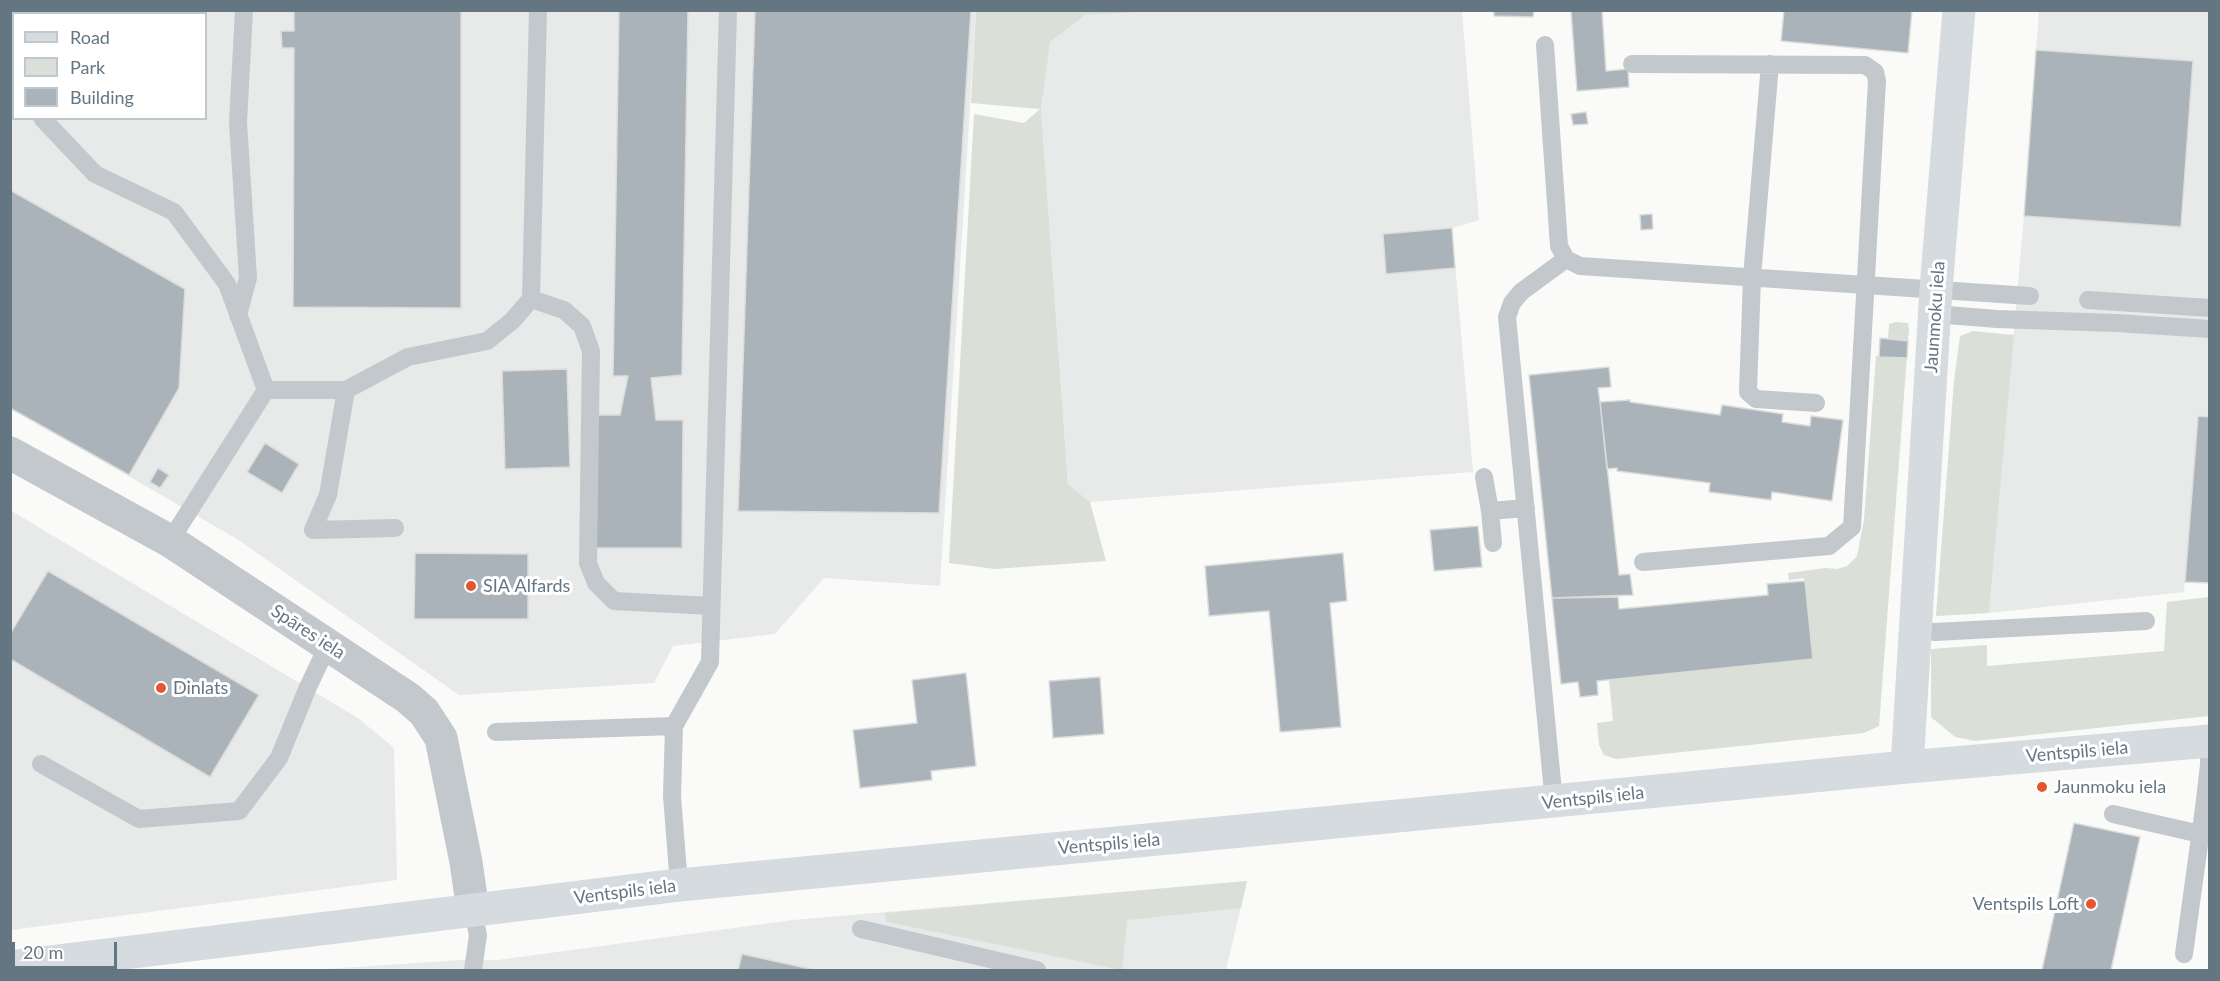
<!DOCTYPE html>
<html>
<head>
<meta charset="utf-8">
<style>
  body { margin:0 }
  #map { position:relative; width:2220px; height:981px; overflow:hidden; background:#fafaf8; font-family:Lato,sans-serif }
  canvas { display:block }
  .frame { position:absolute; inset:0; border:12px solid #657683; pointer-events:none }
  .legend { position:absolute; left:12px; top:12px; width:195px; height:108px; box-sizing:border-box; background:#fff; border:2px solid #c1c8cd; margin:0; padding:8px 10px; list-style:none; font-size:18px; color:#657683 }
  .legend li { display:flex; align-items:center; gap:12px; height:30px }
  .legend b { width:30px; border:2px solid #c1c8cd }
  .scale { position:absolute; left:12px; top:942px; width:105px; height:27px; box-sizing:border-box; border:3px solid #657683; border-top:0; padding-left:8px; font-size:18px; line-height:21px; white-space:nowrap; color:#657683; -webkit-text-stroke:4px #fff; paint-order:stroke }
</style>
</head>
<body>
<div id="map">
<canvas width="2220" height="981"></canvas>
<div class="frame"></div>
<ul class="legend">
<li><b style="height:8px;background:#d6dbdf"></b>Road</li>
<li><b style="height:16px;background:#dadfd7"></b>Park</li>
<li><b style="height:16px;background:#aab3b9"></b>Building</li>
</ul>
<div class="scale">20 m</div>
</div>
<script>
const c = document.querySelector('canvas').getContext('2d');
c.lineJoin = 'round';
function paint(path, color) { c.fillStyle = color; c.fill(path, 'evenodd'); }
const shape = rows => new Path2D(rows.map(r => 'M' + r).join(''));
function trace(path, color, width, dash) { c.strokeStyle = color; c.lineWidth = width; c.lineCap = dash ? 'butt' : 'round'; c.setLineDash(dash || []); c.stroke(path); }
function label(font, color, halo, rows, align = 'center') {
  c.font = font + ' Lato,sans-serif'; c.lineWidth = 6; c.setLineDash([]); c.textBaseline = 'middle'; c.strokeStyle = halo; c.fillStyle = color; for (const [text, x, y, turn = 0] of rows) {
    c.save(); c.translate(x, y); c.rotate((+turn || 0) * Math.PI / 180); c.textAlign = isNaN(turn) ? turn : align; if (halo) c.strokeText(text, 0, 0); c.fillText(text, 0, 0); c.restore();
  }
}
const built = shape([
  [1160,10,1462,11,1479,220,1452,228,1473,472,1090,502,1068,484,1041,109,1049,42,1085,15],
  [11,11,976,11,940,586,824,578,775,634,673,646,654,683,459,695,237,539,11,408],
  [14,14,206,14,206,118,14,118],
  [2039,11,2209,11,2210,417,2198,416,2184,592,1989,613,2024,216,2182,227,2193,61,2036,50],
  [10,510,358,718,394,748,397,880,11,930],
  [1247,881,1226,970,311,970,461,960,498,960,793,920]
]);
const green = shape([
  [976,11,1160,11,1085,15,1050,42,1041,109,1068,484,1090,502,1106,561,995,569,949,563,974,114,1024,123,1040,109,971,103],
  [1896,322,1908,323,1909,329,1879,726,1864,733,1616,759,1604,755,1599,745,1597,723,1613,721,1609,679,1813,659,1804,578,1789,580,1788,573,1825,568,1837,569,1847,566,1857,556,1864,520,1876,356,1879,356,1880,338,1888,339,1889,324],
  [1973,331,2014,335,1989,613,1936,616,1954,381,1960,336],
  [2209,597,2209,716,1975,741,1955,737,1931,717,1931,649,1987,645,1987,666,2164,651,2167,602],
  [1247,881,1241,908,1127,920,1122,970,887,922,885,913]
]);
const building = shape([
  [278,10,461,10,461,308,293,307,294,48,282,48,281,31,294,31,294,12,278,10],
  [619,10,688,10,682,375,651,378,656,420,683,420,682,548,595,548,596,415,620,415,628,376,613,376,619,10],
  [755,10,971,10,939,513,738,511,755,10],
  [1494,10,1534,10,1533,17,1494,16,1494,10],
  [1602,10,1606,71,1628,69,1629,87,1577,91,1571,11,1602,10],
  [1784,10,1912,10,1908,53,1781,41,1784,10],
  [2036,50,2193,61,2181,227,2024,216,2036,50],
  [1586,112,1588,124,1573,125,1571,114,1586,112],
  [10,190,185,289,179,388,129,475,10,408,10,190],
  [1652,214,1653,229,1641,230,1640,215,1652,214],
  [1452,228,1455,268,1386,274,1383,234,1452,228],
  [1880,338,1908,341,1907,358,1879,357,1880,338],
  [1609,367,1611,387,1598,388,1600,402,1619,575,1630,574,1633,595,1552,598,1529,375,1609,367],
  [567,369,570,467,505,469,502,371,567,369],
  [1630,400,1630,402,1720,415,1722,405,1783,414,1782,422,1810,426,1811,416,1843,420,1832,501,1772,492,1771,500,1709,492,1710,483,1617,471,1617,468,1607,469,1600,402,1630,400],
  [2198,416,2210,417,2210,583,2185,582,2198,416],
  [265,443,299,464,282,493,247,472,265,443],
  [158,468,169,475,160,488,150,482,158,468],
  [1478,526,1482,567,1434,571,1430,530,1478,526],
  [415,553,528,554,528,619,414,619,415,553],
  [1343,553,1347,601,1330,603,1341,727,1280,732,1269,611,1209,616,1205,566,1343,553],
  [48,571,259,695,210,777,10,659,10,634,48,571],
  [1805,581,1813,659,1597,681,1598,695,1580,697,1578,682,1561,684,1552,598,1618,597,1619,609,1768,595,1767,584,1805,581],
  [966,673,976,766,931,771,932,780,860,788,853,730,917,723,912,680,966,673],
  [1100,677,1104,734,1053,738,1049,681,1100,677],
  [2074,823,2140,837,2111,970,2042,970,2074,823],
  [742,954,815,970,738,970,742,954]
]);
const lane = shape([
  [84,14,86,10],
  [1545,45,1559,246,1566,259,1580,266,2030,296],
  [1632,64,1865,65,1875,72,1877,81,1852,527,1829,546,1643,562],
  [1770,64,1752,277,1748,392,1756,399,1816,403],
  [42,118,95,174,174,212,227,284,266,390],
  [531,299,564,310,582,326,591,351,588,563,596,583,614,601,711,606],
  [2088,300,2210,308],
  [1935,314,1997,319,2116,323,2210,329],
  [238,315,248,278,238,122,244,10],
  [346,390,328,495,313,530,395,528],
  [1484,477,1490,511],
  [170,541,266,390,346,390,408,357,487,341,512,321,531,299,538,10],
  [1493,543,1490,511,1526,508],
  [1915,630,1935,632,2146,621],
  [674,726,710,662,728,10],
  [496,732,674,726,672,796,679,885],
  [2209,741,2209,765,2204,808,2210,809],
  [41,764,139,819,239,811,279,758,308,687,328,645],
  [1554,802,1507,317,1512,303,1521,292,1566,259],
  [2113,814,2200,834],
  [473,911,478,935,473,970],
  [861,929,1037,970],
  [2184,954,2204,808]
]);
const street = shape([
  [10,453,170,541,408,698,424,712,441,738,466,862,473,911]
]);
const secondary = shape([
  [1907,767,1936,289,1959,10],
  [10,967,679,885,1907,767,2210,741]
]);
const markers = [
  [471,586,6,"#e4572e"],
  [161,688,6,"#e4572e"],
  [2042,787,6,"#e4572e"],
  [2091,904,6,"#e4572e"]
];
const streetNames = [
  ["Jaunmoku iela",1935,317,-86],
  ["Spāres iela",308,632,33],
  ["Ventspils iela",2077,752,-5],
  ["Ventspils iela",1593,798,-6],
  ["Ventspils iela",1109,844,-5],
  ["Ventspils iela",625,892,-7]
];
const poiNames = [
  ["SIA Alfards",483,586],
  ["Dinlats",173,688],
  ["Jaunmoku iela",2054,787],
  ["Ventspils Loft",2079,904,"right"]
];
paint(built, '#e8e9e9');
paint(green, '#dadfd7');
paint(building, '#aab3b9');
trace(building, '#dcdcda', 1.5);
trace(lane, '#c3c8cc', 18);
trace(street, '#c3c8cc', 33);
trace(secondary, '#d6dbdf', 33);
for (const [x, y, r, color] of markers) { const dot = new Path2D(); dot.arc(x, y, r, 0, 2 * Math.PI); c.fillStyle = color; c.fill(dot); trace(dot, '#fff', 2); }
label('18px', '#657683', '#fff', streetNames);
label('18px', '#657683', '#fff', poiNames, 'left');
</script>
</body>
</html>
